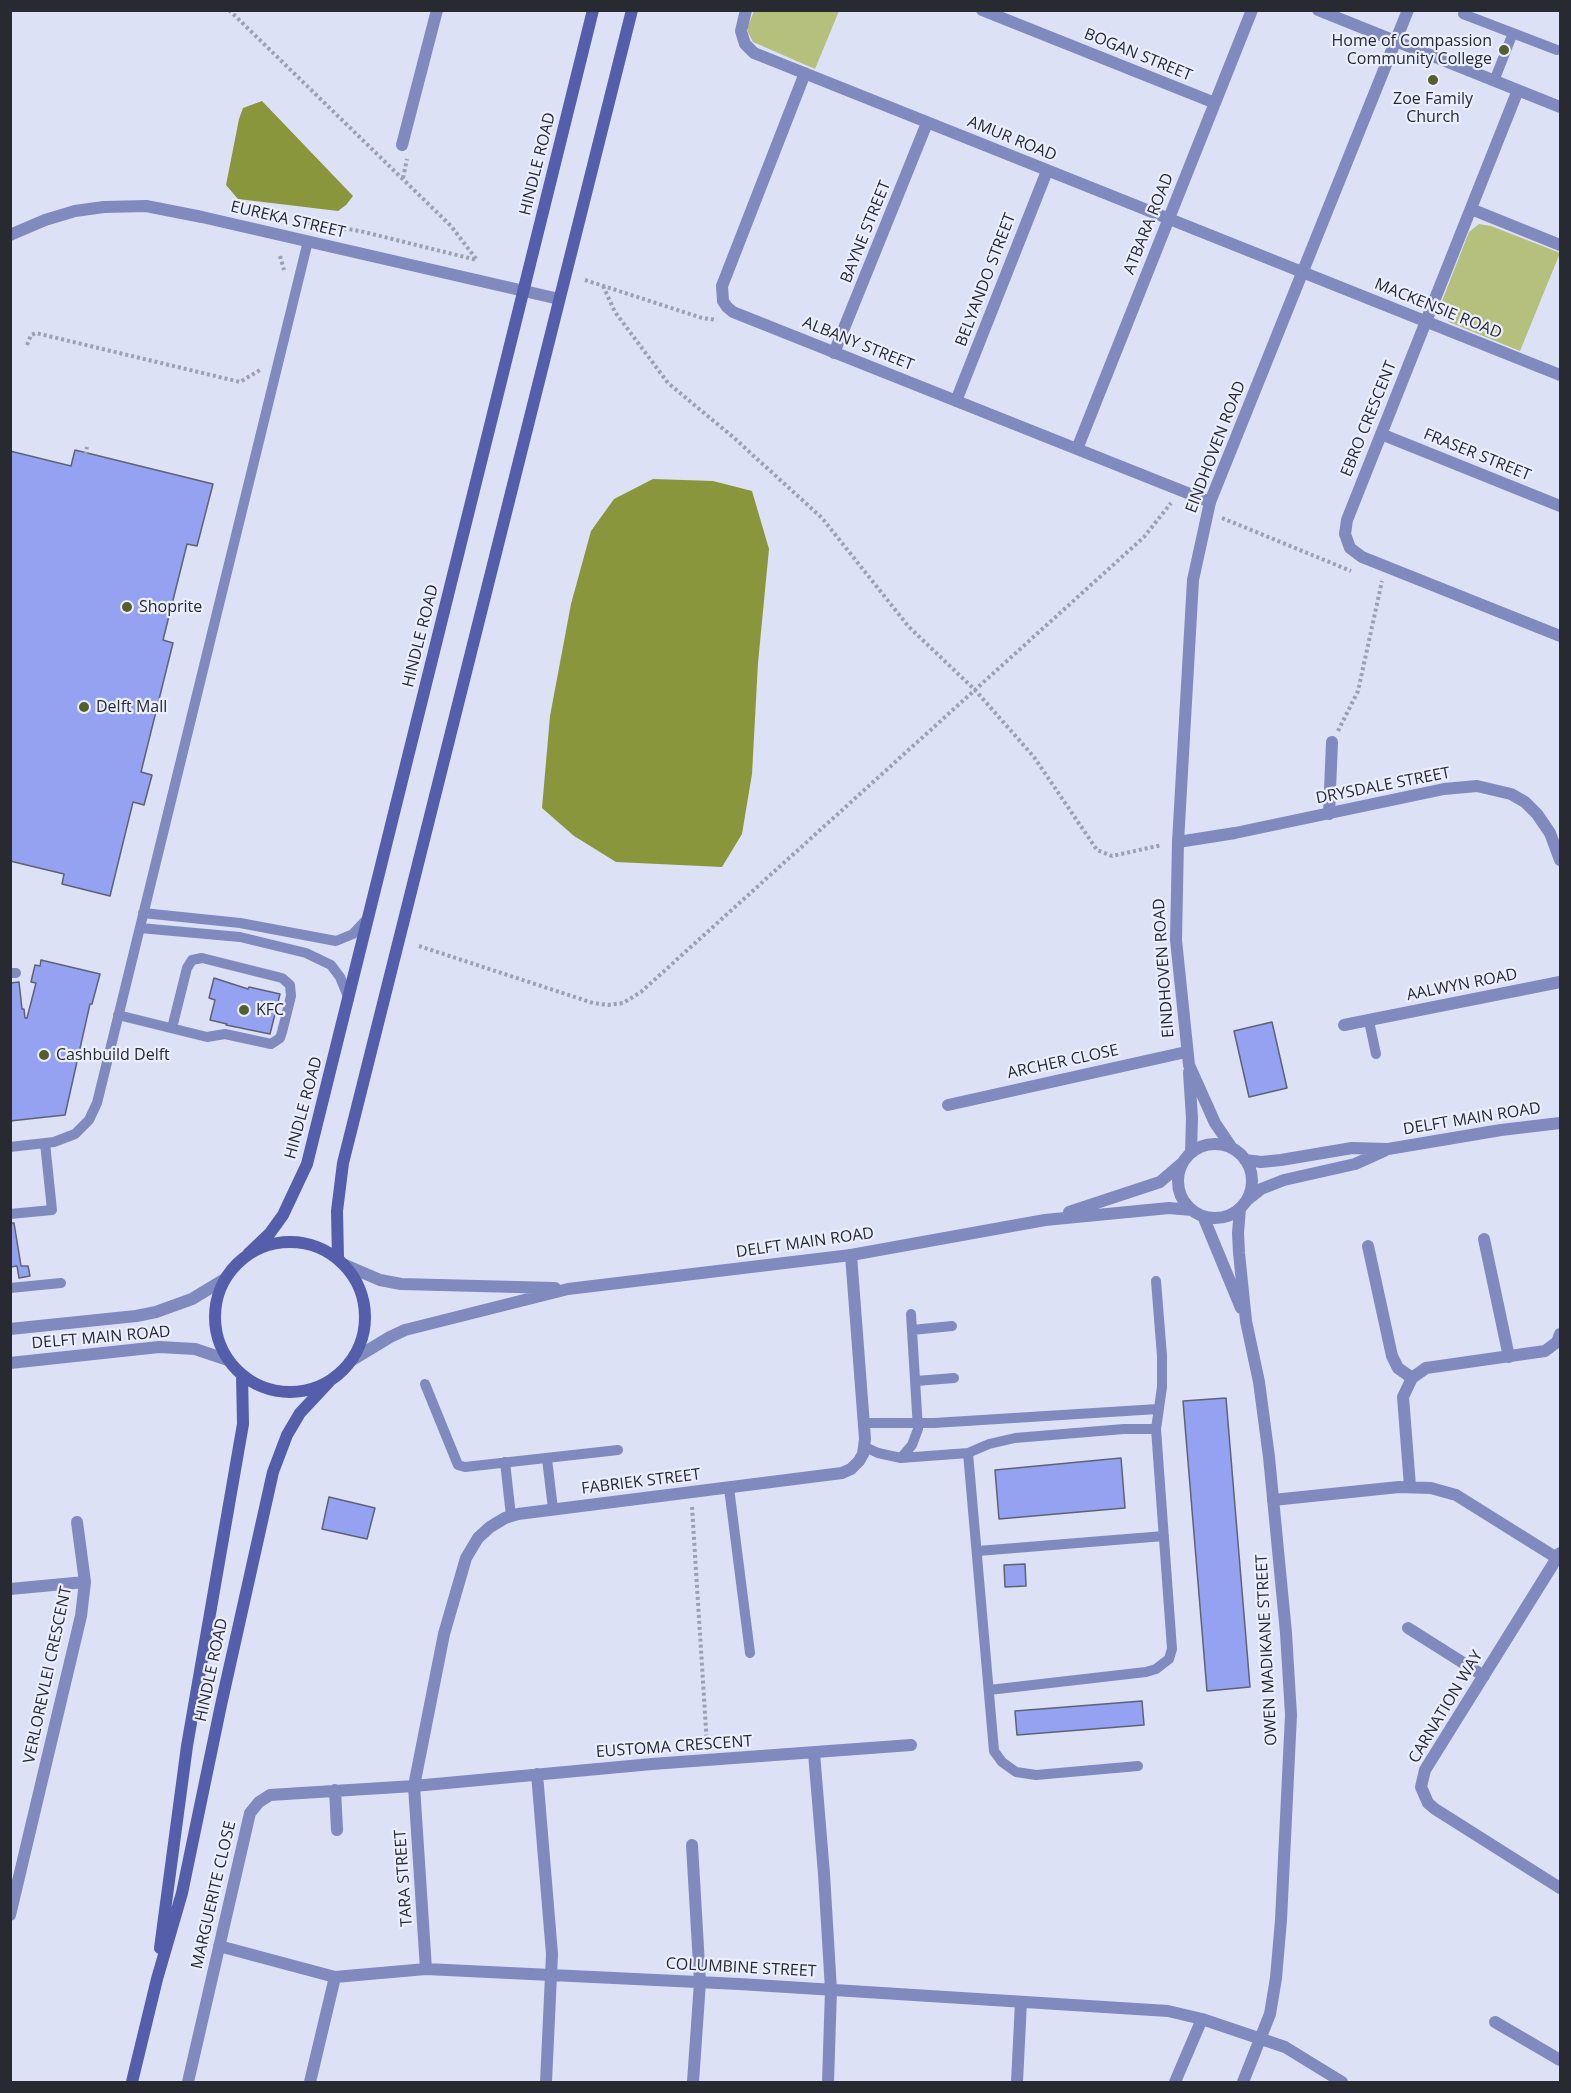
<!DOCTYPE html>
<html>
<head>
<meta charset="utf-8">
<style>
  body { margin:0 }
  #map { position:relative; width:1571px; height:2093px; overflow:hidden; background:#dce1f6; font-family:"Open Sans",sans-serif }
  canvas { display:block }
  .frame { position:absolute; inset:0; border:12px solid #282a31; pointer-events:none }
</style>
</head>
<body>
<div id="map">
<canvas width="1571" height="2093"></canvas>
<div class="frame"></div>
</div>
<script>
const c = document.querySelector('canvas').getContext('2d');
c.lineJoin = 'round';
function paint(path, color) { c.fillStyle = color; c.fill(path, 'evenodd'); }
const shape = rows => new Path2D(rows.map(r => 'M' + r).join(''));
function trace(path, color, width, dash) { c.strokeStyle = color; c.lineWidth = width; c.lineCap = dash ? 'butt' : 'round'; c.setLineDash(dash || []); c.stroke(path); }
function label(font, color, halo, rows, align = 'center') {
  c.font = font + ' "Open Sans",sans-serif'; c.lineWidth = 4.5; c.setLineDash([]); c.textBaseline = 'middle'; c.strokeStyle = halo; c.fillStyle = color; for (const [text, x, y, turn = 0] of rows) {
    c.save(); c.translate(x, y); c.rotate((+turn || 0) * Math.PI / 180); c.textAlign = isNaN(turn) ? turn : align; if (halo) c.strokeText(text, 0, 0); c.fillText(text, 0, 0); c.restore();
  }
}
const green = shape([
  [754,11,839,11,815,69,753,42,748,32,748,26],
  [1479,224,1491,226,1560,253,1520,351,1449,322,1442,314,1442,301,1469,232]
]);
const water = shape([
  [262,101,353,196,346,205,338,211,238,199,226,185,239,119,243,108],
  [653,479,713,481,752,491,769,549,758,663,752,774,742,834,722,867,616,862,574,836,542,808,550,716,571,604,591,531,614,499]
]);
const building = shape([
  [75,450,213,484,197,546,187,544,163,640,173,643,141,772,152,775,144,805,133,802,110,896,62,884,64,874,10,861,10,451,71,466,75,450],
  [41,960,100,974,92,1004,90,1004,65,1115,10,1121,10,983,19,982,22,1009,24,1009,25,1018,27,1018,36,983,31,982,35,965,40,966,41,960],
  [214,978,248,989,249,987,280,994,270,1034,226,1025,227,1024,210,1020,215,1000,209,998,214,978],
  [1272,1022,1287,1088,1249,1097,1234,1031,1272,1022],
  [10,1223,14,1223,21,1266,28,1266,30,1276,19,1278,17,1266,10,1267,10,1223],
  [1226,1398,1250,1687,1207,1691,1183,1401,1226,1398],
  [1121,1458,1125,1508,999,1519,995,1470,1121,1458],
  [329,1497,375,1508,367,1539,322,1529,329,1497],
  [1025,1564,1026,1586,1005,1587,1004,1565,1025,1564],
  [1142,1701,1144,1725,1017,1735,1015,1711,1142,1701]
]);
const path = shape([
  [229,10,451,226,477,260],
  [403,178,407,159],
  [308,223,360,231,477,260],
  [280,256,284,270],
  [585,280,702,318,717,320],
  [603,286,615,312,668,383,733,437,822,518,909,627,975,690,1034,757,1097,850,1112,856,1162,845],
  [27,345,31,335,36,333,240,382,260,370],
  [85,455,87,447],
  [1222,518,1351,571],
  [1338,731,1358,691,1382,581],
  [419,946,593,1003,608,1005,623,1003,641,992,1144,537,1171,503],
  [692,1507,707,1745]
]);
const service = shape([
  [1463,14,1557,50],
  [1494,81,1513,33],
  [143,913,240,923,336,941,353,934,367,919],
  [140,928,240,937,306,953,331,965,340,977,349,999],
  [10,973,16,973],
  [118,1015,207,1037,225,1034,271,1044,280,1038,282,1032,291,996,290,985,282,978,202,958,192,960,187,968,172,1028],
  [1369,1021,1376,1054],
  [10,1147,54,1142,75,1134,89,1120,97,1103,308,241],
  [10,1214,52,1210,45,1143],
  [10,1288,61,1283],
  [912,1330,952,1326],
  [916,1381,954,1378],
  [425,1384,458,1465,465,1467,618,1450],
  [865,1423,934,1423,1158,1409],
  [865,1447,878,1453,901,1458,968,1453,989,1444,1015,1438,1124,1429,1156,1429],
  [968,1453,994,1751,1002,1762,1016,1772,1036,1775,1138,1766],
  [901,1458,912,1445,918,1429,911,1314],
  [547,1459,553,1509],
  [505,1462,511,1516],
  [729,1488,750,1653],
  [978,1551,1164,1536],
  [989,1690,1146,1672,1156,1669,1169,1659,1172,1649,1156,1429,1162,1387,1162,1356,1156,1281]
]);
const minor = shape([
  [746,10,741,31,745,44,754,53,1560,375],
  [982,10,1215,103],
  [1318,10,1560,107],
  [805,73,722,286,723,301,727,307,733,312,1210,502],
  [1518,90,1347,520,1345,534,1350,548,1362,557,1560,636],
  [402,145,437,10],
  [1471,209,1560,245],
  [10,235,45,220,75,211,104,207,146,206,202,217,559,299],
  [834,353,927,123],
  [956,401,1047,171],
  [1381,434,1560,506],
  [1077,449,1252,10],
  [1329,814,1332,742],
  [1178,842,1235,833,1444,789,1477,786,1511,794,1525,802,1537,814,1550,833,1560,860],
  [1344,1025,1560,982],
  [948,1105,1186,1052],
  [1484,1239,1509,1357],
  [1368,1246,1392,1356,1398,1368,1412,1378],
  [1410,1486,1403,1397,1412,1378,1426,1368,1545,1351,1557,1342,1560,1334],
  [1273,1500,1399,1487,1431,1488,1456,1495,1560,1560],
  [1560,1553,1425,1770,1421,1787,1428,1803,1435,1809,1560,1888],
  [10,1589,85,1582],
  [1408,1628,1484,1676],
  [814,1753,824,1874,831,1990,828,2082],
  [537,1774,552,1954,546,2082],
  [335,1790,337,1830],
  [692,1845,700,1982,693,2082],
  [10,1915,81,1616,85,1582,77,1522],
  [219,1946,335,1977,426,1969,739,1984,1168,2011,1202,2019,1285,2047,1342,2082],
  [426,1969,414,1786,444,1634,466,1558,478,1538,490,1527,505,1518,518,1514,842,1473,851,1469,859,1461,863,1454,865,1439,851,1255],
  [1495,2022,1560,2060],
  [188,2082,250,1813,259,1802,270,1795,414,1786,652,1764,911,1745],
  [310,2082,335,1977],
  [1017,2082,1021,2002],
  [1175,2082,1202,2019]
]);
const tertiary = shape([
  [1189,1072,1192,1118,1191,1153],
  '1178 1181a37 37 0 1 1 74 0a37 37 0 1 1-74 0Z',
  [1232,1148,1215,1123,1189,1065,1176,940,1178,842,1193,580,1210,502,1408,10],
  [1245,1160,1261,1162,1281,1160,1352,1148,1388,1149,1501,1130,1560,1123],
  [1247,1200,1261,1189,1284,1180,1355,1164,1384,1151],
  [1240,1208,1238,1233,1239,1253,1246,1321,1259,1382,1269,1457,1286,1633,1291,1715,1281,1920,1276,1978,1270,2014,1243,2082],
  [1069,1212,1160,1182,1181,1164],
  [1203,1216,1241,1308],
  [345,1265,380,1280,401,1284,555,1288],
  [10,1329,136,1316,156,1312,192,1299,225,1279],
  [352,1360,390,1337,405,1330,568,1289,851,1255,1045,1220,1169,1208,1192,1210],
  [10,1363,159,1347,195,1349,228,1360]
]);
const secondary = shape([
  '215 1317a75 75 0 1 1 150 0a75 75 0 1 1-150 0Z',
  [248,1254,270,1233,283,1215,307,1164,593,10],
  [338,1258,337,1211,343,1163,632,10],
  [160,1948,187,1746,243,1424,242,1375],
  [132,2082,157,1979,182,1893,221,1705,273,1472,287,1435,300,1413,329,1382]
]);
const markers = [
  [1504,50,6,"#575e2d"],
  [1433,80,6,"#575e2d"],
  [127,607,6,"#575e2d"],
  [84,707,6,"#575e2d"],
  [244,1010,6,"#575e2d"],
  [44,1055,6,"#575e2d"]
];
const poiNames = [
  ["Home of Compassion",1492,41,"right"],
  ["Community College",1492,59,"right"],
  ["Zoe Family",1433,99,"center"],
  ["Church",1433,117,"center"],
  ["Shoprite",139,607],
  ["Delft Mall",96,707],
  ["KFC",256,1010],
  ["Cashbuild Delft",56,1055]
];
const streetNames = [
  ["BOGAN STREET",1138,55,22],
  ["AMUR ROAD",1012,139,22],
  ["HINDLE ROAD",538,164,-76],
  ["EUREKA STREET",288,220,13],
  ["ATBARA ROAD",1149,224,-68],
  ["BAYNE STREET",866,232,-68],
  ["BELYANDO STREET",986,280,-69],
  ["MACKENSIE ROAD",1438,309,22],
  ["ALBANY STREET",858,344,22],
  ["EBRO CRESCENT",1369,419,-68],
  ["EINDHOVEN ROAD",1216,447,-69],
  ["FRASER STREET",1477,455,22],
  ["HINDLE ROAD",421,636,-76],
  ["DRYSDALE STREET",1383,786,-11],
  ["EINDHOVEN ROAD",1164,968,-94],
  ["AALWYN ROAD",1462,985,-11],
  ["ARCHER CLOSE",1063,1062,-12],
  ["HINDLE ROAD",304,1108,-75],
  ["DELFT MAIN ROAD",1472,1119,-9],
  ["DELFT MAIN ROAD",805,1243,-8],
  ["DELFT MAIN ROAD",101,1338,-5],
  ["FABRIEK STREET",641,1482,-7],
  ["OWEN MADIKANE STREET",1267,1650,-93],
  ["HINDLE ROAD",212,1670,-78],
  ["VERLOREVLEI CRESCENT",48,1675,-78],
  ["CARNATION WAY",1446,1707,-59],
  ["EUSTOMA CRESCENT",674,1747,-4],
  ["TARA STREET",404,1878,-94],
  ["MARGUERITE CLOSE",214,1895,-77],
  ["COLUMBINE STREET",741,1968,3]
];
paint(green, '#b4c07b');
paint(water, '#8a963c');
paint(building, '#94a2f1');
trace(building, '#5e6274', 1.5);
trace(path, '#9ca0b0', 4, [3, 3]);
trace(service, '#808abe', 10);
trace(minor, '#808abe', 12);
trace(tertiary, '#808abe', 12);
trace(secondary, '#545eaa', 12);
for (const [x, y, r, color] of markers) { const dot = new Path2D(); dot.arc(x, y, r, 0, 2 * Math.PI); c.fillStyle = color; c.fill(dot); trace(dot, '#eaeeff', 2); }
label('16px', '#282a31', '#eaeeff', poiNames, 'left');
label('16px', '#282a31', '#eaeeff', streetNames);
</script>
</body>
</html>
